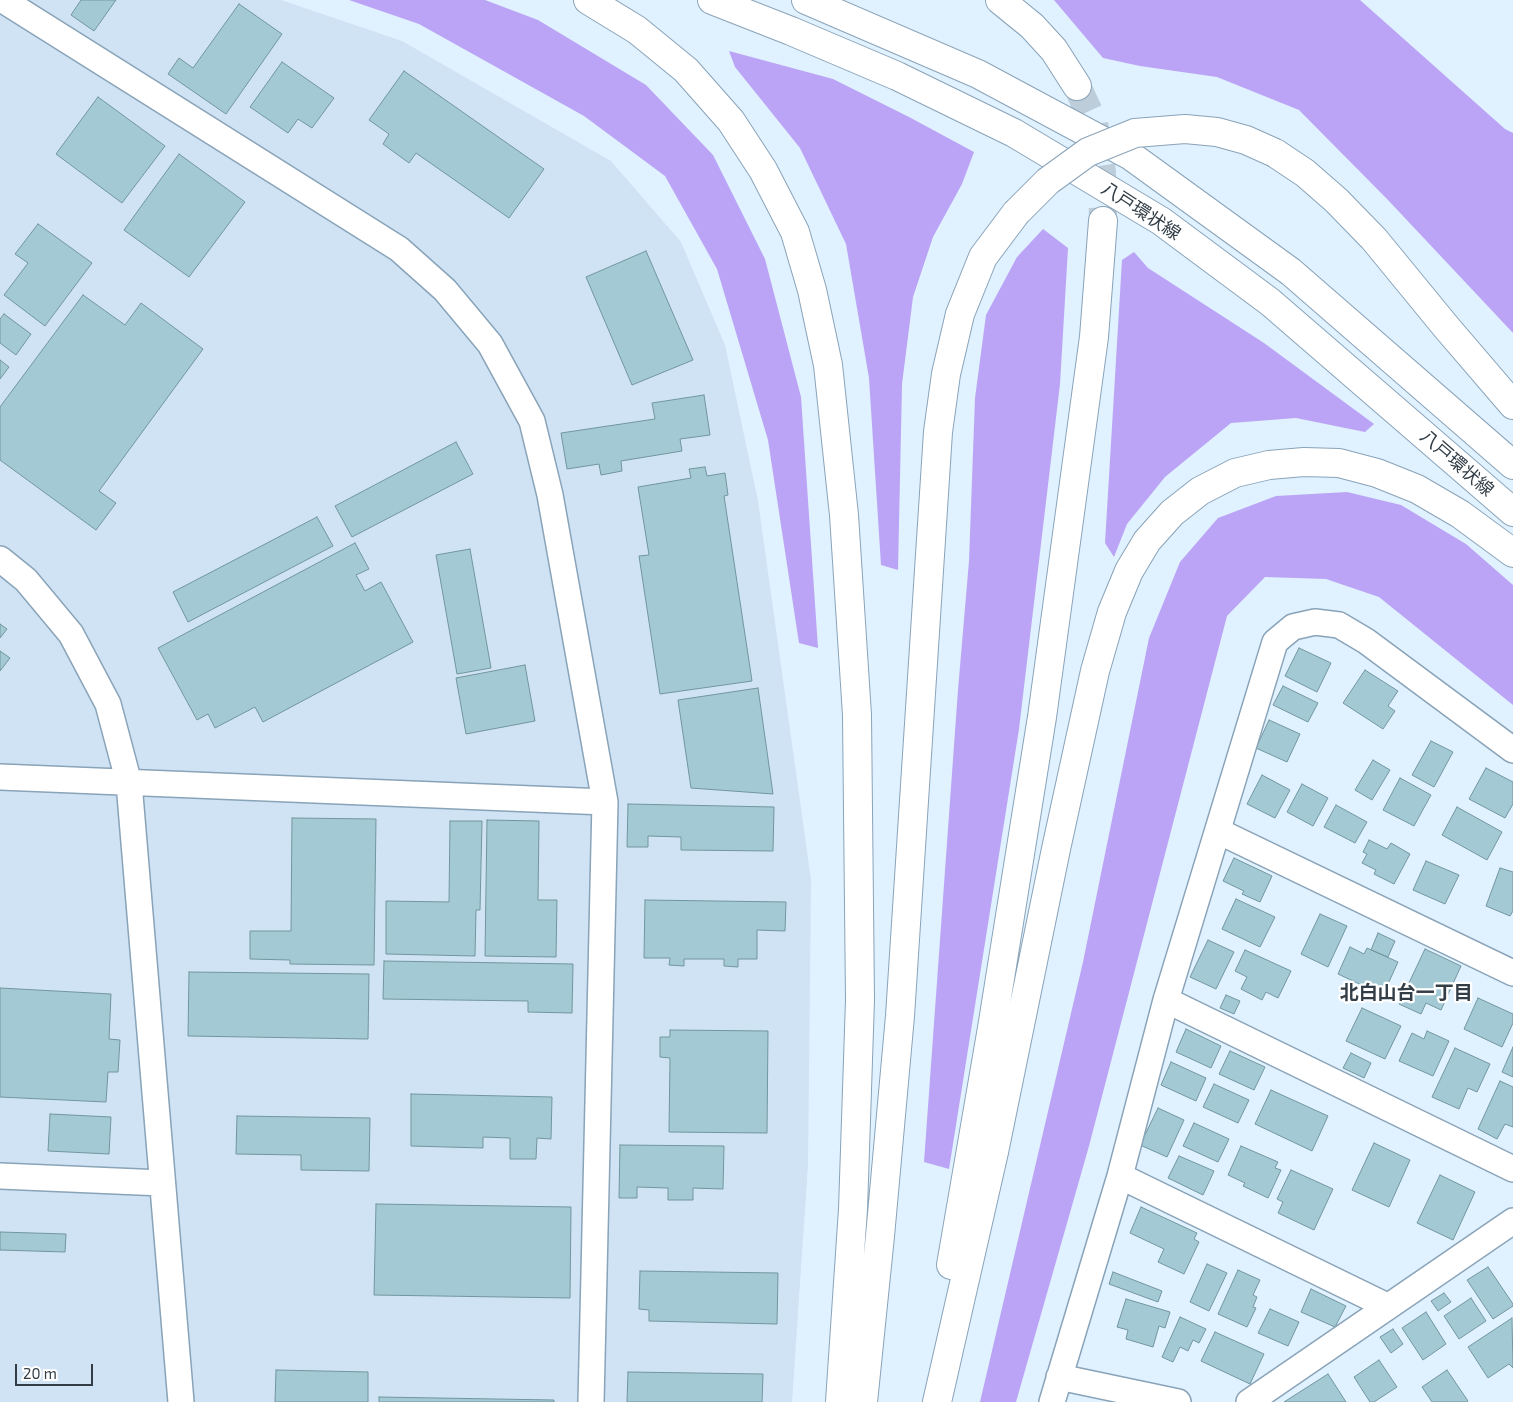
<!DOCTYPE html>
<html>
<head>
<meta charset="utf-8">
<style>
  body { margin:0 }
  #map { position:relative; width:1513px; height:1402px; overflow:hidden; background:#e0f1ff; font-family:"Exo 2",sans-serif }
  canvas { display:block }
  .scale { position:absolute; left:15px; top:1364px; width:78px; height:22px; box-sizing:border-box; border:2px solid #323d46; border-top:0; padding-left:6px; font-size:15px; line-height:18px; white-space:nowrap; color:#323d46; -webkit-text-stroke:4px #fff; paint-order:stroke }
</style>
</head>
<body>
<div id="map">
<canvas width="1513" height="1402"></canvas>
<div class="scale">20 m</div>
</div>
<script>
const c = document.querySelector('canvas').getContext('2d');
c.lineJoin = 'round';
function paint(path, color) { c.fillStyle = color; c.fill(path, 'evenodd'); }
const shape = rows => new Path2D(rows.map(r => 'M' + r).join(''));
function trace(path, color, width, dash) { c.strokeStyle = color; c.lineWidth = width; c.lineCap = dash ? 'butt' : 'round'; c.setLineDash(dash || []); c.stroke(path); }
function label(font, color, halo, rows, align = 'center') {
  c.font = font + ' "Exo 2","Noto Sans JP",sans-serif'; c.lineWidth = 4.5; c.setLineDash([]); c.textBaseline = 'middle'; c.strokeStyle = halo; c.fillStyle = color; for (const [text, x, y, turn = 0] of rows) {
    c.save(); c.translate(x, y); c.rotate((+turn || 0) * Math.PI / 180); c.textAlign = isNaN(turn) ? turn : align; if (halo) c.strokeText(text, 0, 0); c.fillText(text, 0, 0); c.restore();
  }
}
const built = shape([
  [0,0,281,0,402,41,611,161,681,242,725,345,758,501,811,880,808,1164,792,1402,0,1402]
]);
const forest = shape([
  [349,0,485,0,538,20,646,85,713,155,765,259,801,397,818,648,799,643,768,440,717,269,665,176,584,116,419,24],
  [1054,0,1360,0,1505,129,1513,133,1513,333,1388,200,1299,110,1217,77,1140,66,1103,58],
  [729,51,833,79,909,117,974,152,962,184,933,237,913,297,902,384,898,570,881,565,869,378,846,244,800,148,735,67],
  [1043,229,1068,248,1060,384,1019,729,949,1169,924,1162,958,690,969,561,975,398,986,315,1017,257],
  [1134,252,1148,268,1264,343,1374,424,1365,432,1296,418,1231,423,1165,477,1127,524,1114,557,1105,543,1122,260],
  [1347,492,1401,505,1466,544,1513,585,1513,705,1379,597,1326,579,1265,577,1227,616,1089,1146,1016,1402,980,1402,1083,962,1149,638,1180,562,1218,518,1276,496]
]);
const building = shape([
  [81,0,116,0,94,31,71,15,81,0],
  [239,4,282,34,226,114,168,74,179,58,193,68,239,4],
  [282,62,334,98,312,128,298,119,288,133,250,107,282,62],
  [404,71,544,169,509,218,416,153,409,163,383,144,389,134,369,120,404,71],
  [98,97,165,146,122,203,56,154,98,97],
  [179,154,245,202,189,277,124,230,179,154],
  [38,224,92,263,45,326,4,295,28,263,15,254,38,224],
  [646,251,693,360,632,385,586,277,646,251],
  [83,295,125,325,141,303,203,349,99,491,116,503,96,530,0,460,0,407,83,295],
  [4,314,31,334,16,355,0,343,0,319,4,314],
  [0,360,9,367,0,379,0,360],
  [704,395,710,435,680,439,682,451,621,461,622,471,601,475,599,464,567,469,561,433,655,419,652,403,704,395],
  [456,442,473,474,352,537,335,506,456,442],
  [705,467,707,476,725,473,728,495,724,496,752,681,660,694,639,556,649,555,638,487,691,478,689,469,705,467],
  [317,517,333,546,188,622,173,592,317,517],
  [355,543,369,569,356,575,365,591,381,582,413,642,263,722,255,707,215,728,208,714,197,720,158,648,355,543],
  [470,549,491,668,457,674,436,555,470,549],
  [0,624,7,629,0,638,0,624],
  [1299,648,1331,663,1317,692,1285,676,1299,648],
  [0,651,10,658,0,671,0,651],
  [525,665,535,721,466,734,456,678,525,665],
  [1365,670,1398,691,1388,706,1395,711,1383,729,1343,703,1365,670],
  [1283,686,1318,703,1308,722,1273,705,1283,686],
  [758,688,773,794,691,788,678,700,758,688],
  [1269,720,1300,734,1287,762,1256,748,1269,720],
  [1431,741,1453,752,1434,787,1412,775,1431,741],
  [1373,760,1390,770,1372,800,1355,790,1373,760],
  [1486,768,1513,782,1513,804,1505,818,1469,799,1486,768],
  [1262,775,1290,790,1275,818,1247,804,1262,775],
  [1400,778,1431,795,1414,826,1383,810,1400,778],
  [1302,784,1328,798,1313,826,1287,812,1302,784],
  [628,804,774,807,773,851,681,850,681,837,648,836,648,847,627,847,628,804],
  [1336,805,1367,822,1355,843,1324,827,1336,805],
  [1457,807,1502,832,1487,860,1442,835,1457,807],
  [292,818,376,819,374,965,290,964,290,960,250,959,250,931,291,931,292,818],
  [487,820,539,821,538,900,557,900,556,957,485,956,487,820],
  [450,821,482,821,480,910,476,910,475,956,386,954,386,901,449,902,450,821],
  [1369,840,1387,849,1391,843,1410,854,1394,884,1374,874,1376,870,1362,863,1367,854,1363,852,1369,840],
  [1234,858,1272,876,1260,902,1242,894,1244,891,1223,881,1234,858],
  [1426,861,1459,875,1445,904,1413,890,1426,861],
  [1500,868,1513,872,1513,911,1510,916,1486,906,1500,868],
  [1236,899,1275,917,1260,947,1222,929,1236,899],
  [645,900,786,902,785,931,757,930,757,959,738,959,738,967,724,966,724,959,684,959,684,966,669,965,670,958,644,958,645,900],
  [1320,914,1347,926,1328,967,1301,954,1320,914],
  [1378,933,1395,941,1388,957,1371,950,1378,933],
  [1208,940,1234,952,1216,989,1190,977,1208,940],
  [1350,947,1364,954,1367,948,1398,962,1383,995,1338,974,1350,947],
  [1425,949,1461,966,1441,1010,1426,1003,1421,1014,1399,1004,1425,949],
  [1245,950,1291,971,1278,998,1266,992,1262,1000,1241,989,1247,977,1235,971,1245,950],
  [384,961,573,964,572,1013,528,1012,528,1001,383,999,384,961],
  [189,972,369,974,368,1039,188,1036,189,972],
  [0,988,111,994,109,1039,120,1040,118,1072,108,1072,106,1102,0,1097,0,988],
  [1226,995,1240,1001,1234,1014,1220,1008,1226,995],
  [1478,998,1513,1014,1513,1023,1502,1047,1464,1029,1478,998],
  [1362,1008,1401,1026,1385,1059,1346,1041,1362,1008],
  [1186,1029,1221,1046,1211,1068,1176,1052,1186,1029],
  [670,1030,768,1031,767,1133,669,1132,670,1058,660,1057,660,1037,670,1037,670,1030],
  [1427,1031,1449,1041,1433,1076,1399,1061,1412,1033,1424,1039,1427,1031],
  [1513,1047,1513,1077,1502,1072,1513,1047],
  [1455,1048,1490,1064,1477,1092,1468,1088,1459,1109,1432,1097,1455,1048],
  [1230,1051,1265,1067,1254,1090,1219,1074,1230,1051],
  [1351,1053,1371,1063,1364,1078,1343,1068,1351,1053],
  [1171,1062,1206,1078,1196,1101,1161,1085,1171,1062],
  [1500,1081,1513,1087,1513,1127,1505,1124,1497,1139,1478,1129,1500,1081],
  [1214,1084,1249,1100,1238,1123,1203,1107,1214,1084],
  [1271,1090,1328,1116,1312,1151,1255,1124,1271,1090],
  [411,1094,552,1097,551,1139,537,1138,536,1159,510,1159,510,1138,483,1137,483,1148,411,1146,411,1094],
  [1158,1108,1184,1120,1167,1157,1140,1145,1158,1108],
  [50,1114,111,1117,109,1154,48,1151,50,1114],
  [237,1116,370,1118,369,1171,301,1170,301,1155,236,1154,237,1116],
  [1194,1123,1229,1139,1218,1162,1183,1146,1194,1123],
  [1374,1143,1410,1160,1389,1207,1352,1190,1374,1143],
  [620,1145,724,1146,723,1189,693,1188,693,1200,668,1200,668,1188,637,1187,637,1198,619,1198,620,1145],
  [1241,1146,1278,1162,1275,1168,1281,1170,1268,1198,1243,1186,1245,1183,1228,1175,1241,1146],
  [1179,1156,1214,1171,1203,1195,1168,1178,1179,1156],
  [1291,1170,1333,1189,1314,1230,1278,1213,1283,1202,1277,1199,1291,1170],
  [1440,1175,1475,1192,1453,1240,1417,1223,1440,1175],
  [376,1204,571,1207,570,1298,374,1295,376,1204],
  [1141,1207,1197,1233,1194,1239,1199,1242,1184,1274,1158,1262,1164,1249,1130,1233,1141,1207],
  [0,1232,66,1234,65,1252,0,1250,0,1232],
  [1207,1264,1227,1273,1209,1311,1190,1302,1207,1264],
  [1488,1267,1513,1304,1513,1306,1493,1319,1467,1280,1488,1267],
  [1238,1270,1260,1280,1253,1295,1257,1297,1253,1307,1256,1308,1247,1327,1218,1314,1238,1270],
  [640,1271,778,1273,777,1324,649,1321,649,1310,639,1309,640,1271],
  [1113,1272,1162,1291,1158,1302,1109,1284,1113,1272],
  [1311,1289,1346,1306,1335,1327,1301,1312,1311,1289],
  [1444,1293,1451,1302,1438,1311,1431,1301,1444,1293],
  [1471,1298,1486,1321,1459,1339,1444,1316,1471,1298],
  [1126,1299,1170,1312,1165,1328,1159,1326,1153,1347,1126,1339,1128,1330,1117,1327,1126,1299],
  [1270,1309,1299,1322,1288,1346,1258,1333,1270,1309],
  [1426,1312,1446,1344,1423,1360,1402,1328,1426,1312],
  [1180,1317,1206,1329,1199,1343,1193,1340,1188,1351,1180,1347,1173,1362,1162,1357,1180,1317],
  [1512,1318,1513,1368,1509,1364,1488,1378,1468,1347,1512,1318],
  [1393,1329,1403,1344,1391,1353,1380,1337,1393,1329],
  [1215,1332,1264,1354,1250,1384,1201,1361,1215,1332],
  [1379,1360,1397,1387,1374,1402,1370,1402,1354,1377,1379,1360],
  [276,1370,368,1372,368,1402,275,1402,276,1370],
  [1447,1370,1468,1401,1466,1402,1432,1402,1422,1387,1447,1370],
  [628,1372,763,1374,762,1402,627,1402,628,1372],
  [1328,1374,1346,1402,1284,1402,1328,1374],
  [379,1397,554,1400,554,1402,379,1402,379,1397]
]);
const highwayTunnel = shape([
  [1077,86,1094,123,1102,172,1103,221]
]);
const street = shape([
  [3,0,399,249,445,290,490,344,532,421,550,495,605,802,591,1402],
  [0,559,26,580,71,634,108,704,129,783,181,1402],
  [0,777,605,802],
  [1218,831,1513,973],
  [1166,1000,1513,1169],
  [0,1176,162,1183],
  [1120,1176,1387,1306],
  [1059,1377,1178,1402],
  [1052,1402,1120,1176,1166,1000,1275,642,1293,627,1315,622,1339,625,1366,641,1513,750],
  [1249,1402,1513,1221]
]);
const primary = shape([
  [712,0,791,31,897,76,1014,133,1161,221,1270,302,1513,512],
  [806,0,978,74,1131,156,1291,272,1513,465]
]);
const highway = shape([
  [588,0,637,30,686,70,731,121,763,170,795,232,812,290,828,365,844,515,857,715,860,1000,853,1209,840,1402],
  [1000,0,1032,26,1054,50,1077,86],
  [1275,153,1305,173,1336,200,1374,239,1447,328,1513,405],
  [951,1265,992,1028,1042,717,1094,337,1103,221],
  [863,1402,880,1236,900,1016,938,432,946,374,960,314,983,257,1016,213],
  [937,1402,994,1152,1056,849,1095,671,1112,612,1129,571,1147,541,1172,513,1200,491,1235,473,1269,465,1304,462,1339,463,1377,473,1417,489,1460,514,1513,553]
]);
const highwayBridge = shape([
  [1016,213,1048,181,1088,152,1135,133,1185,129,1217,132,1246,140,1275,153]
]);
const streetNames = [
  ["八戸環状線",1141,211,33],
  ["八戸環状線",1457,463,41]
];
const neighbourhoodNames = [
  ["北白山台一丁目",1406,993]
];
paint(built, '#cfe3f4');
paint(forest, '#bba4f6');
paint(building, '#a3cad4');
trace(building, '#7296a0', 1);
trace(highwayTunnel, '#bdcdda', 28, [28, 14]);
trace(street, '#89a3b8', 28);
trace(primary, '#89a3b8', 30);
trace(highway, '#89a3b8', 30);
trace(street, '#fff', 25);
trace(primary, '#fff', 28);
trace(highway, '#fff', 28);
trace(highwayBridge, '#89a3b8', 30, []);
trace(highwayBridge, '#fff', 28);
label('18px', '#323d46', '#fff', streetNames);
label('bold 19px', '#323d46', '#fff', neighbourhoodNames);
</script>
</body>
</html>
